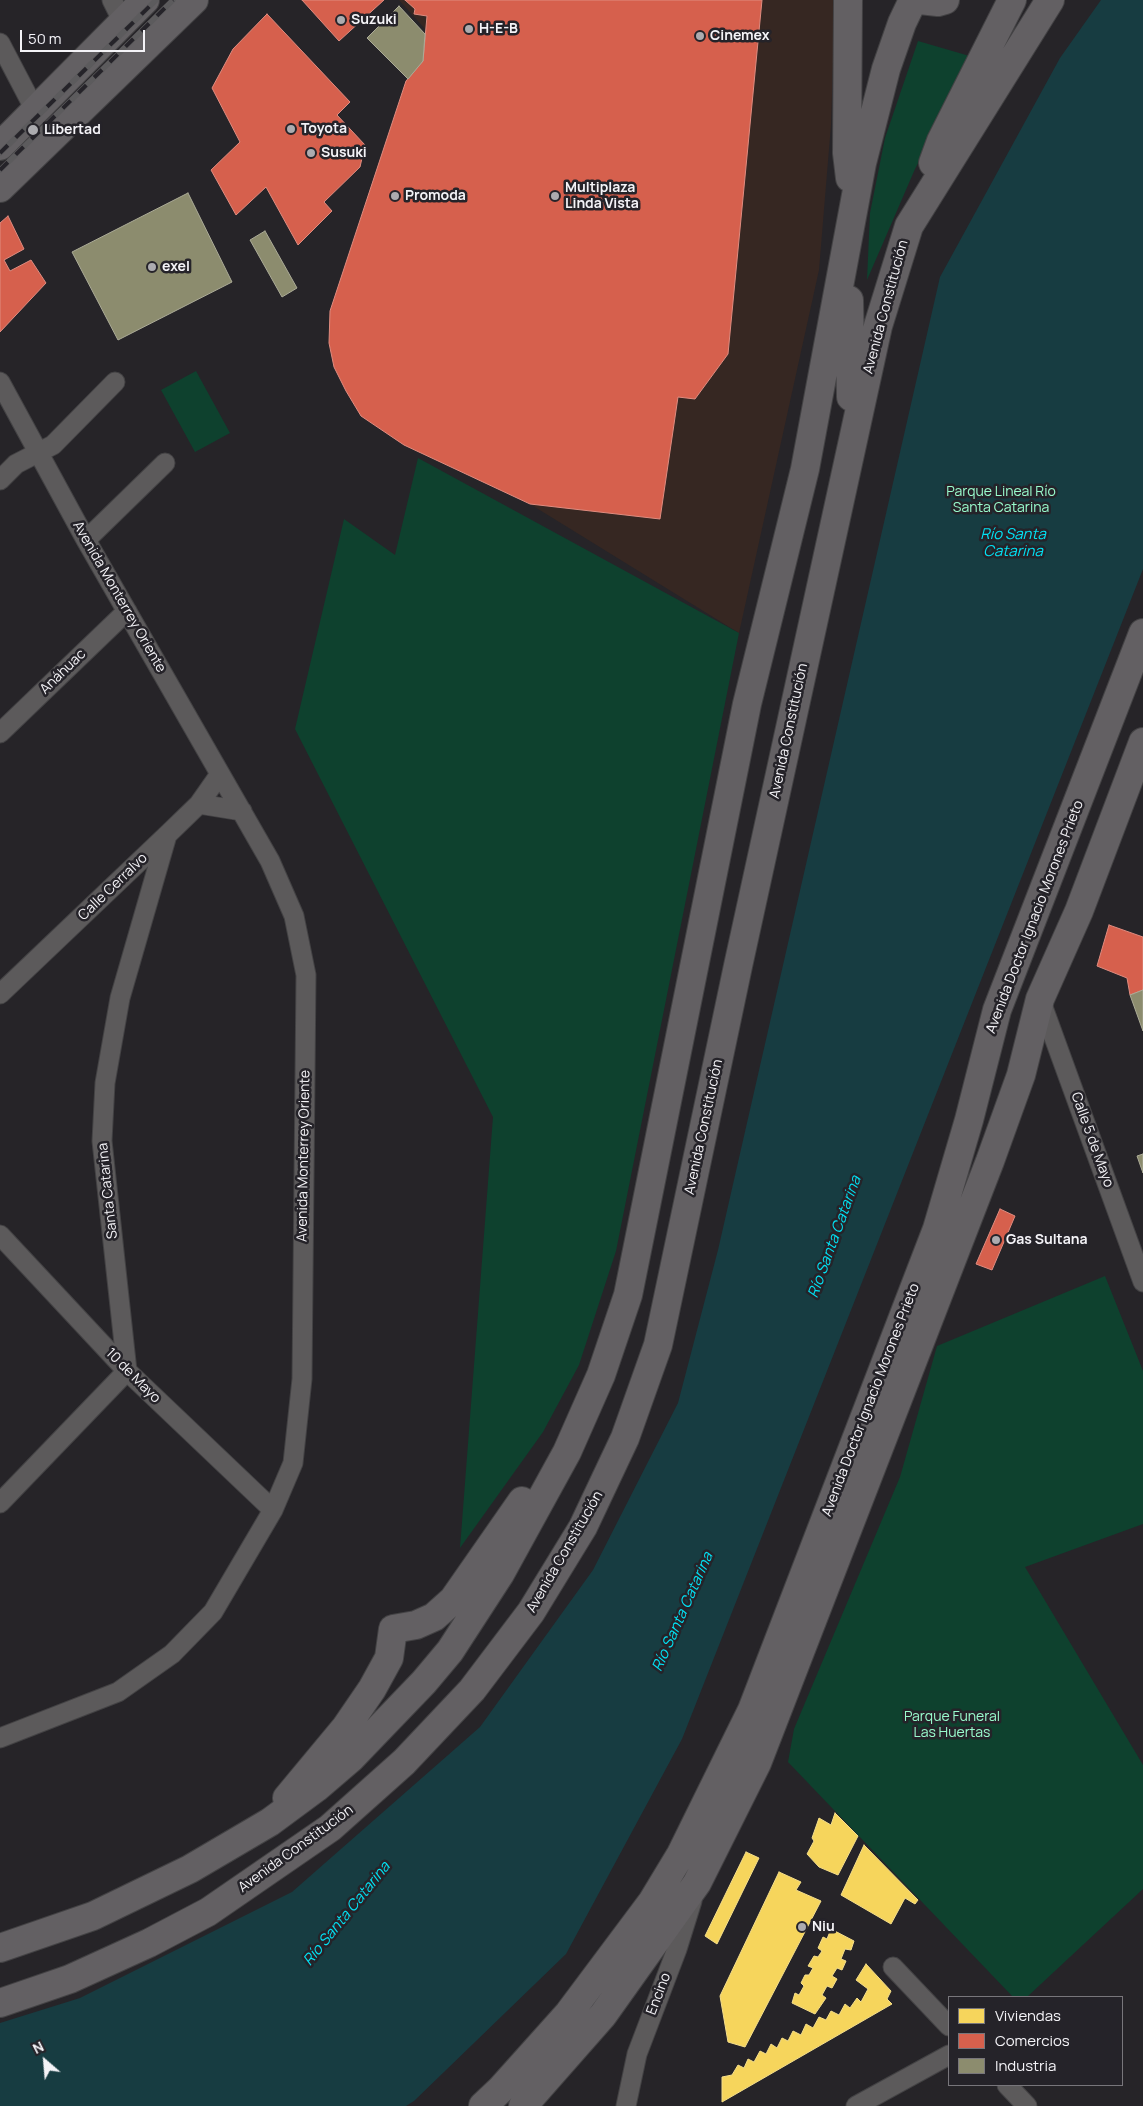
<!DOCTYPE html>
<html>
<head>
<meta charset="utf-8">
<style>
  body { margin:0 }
  #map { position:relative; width:1143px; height:2106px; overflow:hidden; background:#262428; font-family:Manrope,sans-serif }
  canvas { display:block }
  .legend { position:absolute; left:948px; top:1996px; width:175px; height:90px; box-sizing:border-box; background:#252329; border:1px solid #78767b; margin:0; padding:6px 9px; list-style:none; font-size:15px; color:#f4f3f7 }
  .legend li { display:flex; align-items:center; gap:10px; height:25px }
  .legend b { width:25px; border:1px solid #78767b }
  .north { position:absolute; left:20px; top:2036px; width:50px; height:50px; -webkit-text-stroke:4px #252329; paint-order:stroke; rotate:333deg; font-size:14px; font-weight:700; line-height:20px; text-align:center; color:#f4f3f7 }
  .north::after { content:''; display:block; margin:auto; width:18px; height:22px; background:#f4f3f7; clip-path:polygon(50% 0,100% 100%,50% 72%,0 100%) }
  .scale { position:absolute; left:20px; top:30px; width:125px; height:22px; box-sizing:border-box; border:2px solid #f4f3f7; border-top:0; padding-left:6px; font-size:15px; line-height:18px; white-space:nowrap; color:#f4f3f7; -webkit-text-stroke:4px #252329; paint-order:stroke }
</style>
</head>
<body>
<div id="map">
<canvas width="1143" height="2106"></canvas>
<ul class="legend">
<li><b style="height:14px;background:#f6d55c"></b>Viviendas</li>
<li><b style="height:14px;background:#d6604d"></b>Comercios</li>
<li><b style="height:14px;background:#8c8c6e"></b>Industria</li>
</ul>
<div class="north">N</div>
<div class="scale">50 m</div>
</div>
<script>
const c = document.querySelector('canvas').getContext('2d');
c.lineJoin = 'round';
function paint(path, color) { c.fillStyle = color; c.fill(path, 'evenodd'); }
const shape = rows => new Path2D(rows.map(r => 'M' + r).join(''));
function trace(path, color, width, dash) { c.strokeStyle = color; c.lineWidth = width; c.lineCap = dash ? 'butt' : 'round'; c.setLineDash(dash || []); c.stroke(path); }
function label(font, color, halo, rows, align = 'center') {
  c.font = font + ' Manrope,sans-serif'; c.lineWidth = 5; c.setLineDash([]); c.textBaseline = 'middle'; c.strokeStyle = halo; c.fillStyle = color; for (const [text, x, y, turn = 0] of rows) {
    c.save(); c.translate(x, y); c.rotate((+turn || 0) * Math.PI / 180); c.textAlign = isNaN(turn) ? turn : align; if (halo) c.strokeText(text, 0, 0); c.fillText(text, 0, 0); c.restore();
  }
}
const commercial = shape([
  [399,0,835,0,831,125,819,270,739,633,530,504,404,445,361,416,346,391,334,367,423,61,426,30]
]);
const green = shape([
  [918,41,973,57,915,169,867,280,870,213,885,138],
  [196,371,230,433,195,452,161,390],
  [418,458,739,633,616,1251,579,1365,543,1432,460,1548,493,1117,295,729,344,519,395,555],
  [1105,1276,1143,1371,1143,1524,1025,1567,1143,1765,1143,1889,1027,1997,1013,1997,788,1762,794,1729,900,1477,937,1346]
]);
const water = shape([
  [1101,0,1143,0,1143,569,682,1739,566,1954,414,2101,406,2106,0,2106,0,2023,80,1998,292,1892,480,1727,593,1570,678,1403,718,1250,940,277,1060,58]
]);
const homes = shape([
  [835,1813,858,1836,838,1875,819,1867,807,1854,814,1841,812,1838,819,1818,831,1825,835,1813],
  [864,1845,918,1900,915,1904,905,1898,891,1924,841,1895,864,1845],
  [746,1852,759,1858,717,1944,705,1936,746,1852],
  [779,1872,801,1882,796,1890,821,1901,745,2047,728,2042,720,1996,779,1872],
  [831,1929,854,1941,851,1950,845,1949,841,1959,846,1961,842,1970,837,1968,832,1976,837,1979,832,1988,827,1986,822,1995,826,1998,815,2014,792,2003,795,1993,799,1995,804,1986,801,1983,805,1975,809,1975,813,1968,808,1966,814,1956,818,1957,822,1951,818,1948,823,1937,827,1939,831,1929],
  [866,1964,891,1991,887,1999,892,2004,722,2102,722,2077,732,2075,738,2065,744,2068,748,2059,754,2062,760,2051,766,2054,771,2044,777,2048,782,2038,788,2041,793,2031,801,2035,806,2024,813,2028,819,2017,826,2020,831,2011,839,2015,845,2004,850,2008,857,1998,861,2002,868,1989,856,1980,866,1964]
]);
const shops = shape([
  [302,0,384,0,339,41,302,0],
  [405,0,762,0,728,354,695,399,678,397,660,519,530,504,404,445,361,416,346,391,334,367,329,343,330,311,406,81,423,61,427,16,414,14,415,9,405,0],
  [267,14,350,102,337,115,365,145,360,167,324,202,332,211,298,245,266,187,236,215,211,170,240,142,212,88,233,49,267,14],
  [8,216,24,249,4,260,10,271,31,260,46,283,0,332,0,223,8,216],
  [1109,925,1143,937,1143,990,1130,995,1127,978,1097,966,1109,925],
  [1000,1209,1015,1216,992,1270,976,1264,1000,1209]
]);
const industry = shape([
  [399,6,425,34,423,61,408,79,367,38,399,6],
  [188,193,232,282,118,340,72,252,188,193],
  [265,231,297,288,282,297,250,240,265,231],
  [1143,990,1143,1031,1130,995,1143,990],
  [1143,1154,1143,1173,1137,1156,1143,1154]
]);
const minor = shape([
  [112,0,123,22],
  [0,43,35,110],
  [0,382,86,540,270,861,294,916,306,975,302,1379,293,1463,273,1510,213,1612,172,1654,118,1692,0,1738],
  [0,480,16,464,53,445,115,382],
  [86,540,165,463],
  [0,733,127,611],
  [199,804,242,811],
  [0,994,167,835,199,804,220,774],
  [1040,999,1143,1282],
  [0,1235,127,1371,273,1510],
  [0,1503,127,1371,102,1141,105,1083,120,998,167,835],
  [893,1967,949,2026],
  [1007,2085,1027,2106],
  [626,2106,637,2054,677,1949,692,1901],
  [856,2106,949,2055]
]);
const highway = shape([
  [848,0,847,153,850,178],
  [920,0,938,2,945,0],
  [0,146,145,0],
  [933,163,941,141,1012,0],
  [0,188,194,0],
  [849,300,851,397],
  [287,1798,346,1727,372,1689,389,1658,393,1629,416,1625,434,1617,453,1600,522,1501],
  [0,1948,93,1916,190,1869,270,1822,316,1788,351,1758,424,1682,450,1651,500,1574,567,1452,601,1375,628,1295,747,704,805,469,862,163,886,69,902,23,913,0],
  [0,2003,70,1979,149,1943,208,1912,330,1828,404,1762,472,1690,531,1612,583,1527,625,1438,658,1345,738,966,878,326,909,226,1050,0],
  [483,2106,500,2090,569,2013,652,1902,681,1854,752,1710,937,1229,969,1120,997,1010,1143,633],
  [523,2106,603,2015,697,1883,757,1763,990,1161,1021,1075,1040,999,1079,911,1143,742]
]);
const rail = shape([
  [0,153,156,0],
  [0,170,173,0]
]);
const markers = [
  [341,20,5,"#acabaf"],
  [469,29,5,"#acabaf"],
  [700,36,5,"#acabaf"],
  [291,129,5,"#acabaf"],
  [33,130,6,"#acabaf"],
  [311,153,5,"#acabaf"],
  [395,196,5,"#acabaf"],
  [555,196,5,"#acabaf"],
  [152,267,5,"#acabaf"],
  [996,1240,5,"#acabaf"],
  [802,1927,5,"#acabaf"]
];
const poiNames = [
  ["Suzuki",351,20],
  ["H-E-B",479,29],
  ["Cinemex",710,36],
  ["Toyota",301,129],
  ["Libertad",44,130],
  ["Susuki",321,153],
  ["Multiplaza",565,188],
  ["Linda Vista",565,204],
  ["Promoda",405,196],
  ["exel",162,267],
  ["Gas Sultana",1006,1240],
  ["Niu",812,1927]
];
const streetNames = [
  ["Avenida Constitución",886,307,-75],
  ["Avenida Monterrey Oriente",119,597,60],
  ["Anáhuac",63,672,-44],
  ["Avenida Constitución",789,731,-78],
  ["Calle Cerralvo",113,887,-44],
  ["Avenida Doctor Ignacio Morones Prieto",1035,917,-69],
  ["Avenida Constitución",704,1127,-78],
  ["Calle 5 de Mayo",1092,1140,70],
  ["Avenida Monterrey Oriente",304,1156,-89],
  ["Santa Catarina",108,1191,-96],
  ["10 de Mayo",133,1376,45],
  ["Avenida Doctor Ignacio Morones Prieto",871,1400,-69],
  ["Avenida Constitución",565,1552,-60],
  ["Avenida Constitución",296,1849,-36],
  ["Encino",659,1994,-69]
];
const parkNames = [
  ["Parque Lineal Río",1001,492],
  ["Santa Catarina",1001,508],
  ["Parque Funeral",952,1717],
  ["Las Huertas",952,1733]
];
const waterNames = [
  ["Río Santa",1013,535],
  ["Catarina",1013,552],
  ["Río Santa Catarina",835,1237,-70],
  ["Río Santa Catarina",683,1612,-66],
  ["Río Santa Catarina",347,1914,-51]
];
paint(commercial, '#362722');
paint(green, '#0e412e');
paint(water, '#173c41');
paint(homes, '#f6d55c');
trace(homes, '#f5de8a', 1);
paint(shops, '#d6604d');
trace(shops, '#df8c80', 1);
paint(industry, '#8c8c6e');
trace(industry, '#abab97', 1);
trace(minor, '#434244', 21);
trace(highway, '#434244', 30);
trace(minor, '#5c5a5b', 19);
trace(highway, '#636063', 28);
trace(rail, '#5c5b5d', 5.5);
trace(rail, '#252329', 4, [11]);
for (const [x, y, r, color] of markers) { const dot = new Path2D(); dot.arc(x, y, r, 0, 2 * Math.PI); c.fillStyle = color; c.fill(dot); trace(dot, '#252329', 2); }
label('bold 14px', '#f4f3f7', '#252329', poiNames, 'left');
label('14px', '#f4f3f7', '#252329', streetNames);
label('14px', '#99fbcd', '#252329', parkNames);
label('italic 15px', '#02e2f4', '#252329', waterNames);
</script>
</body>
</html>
